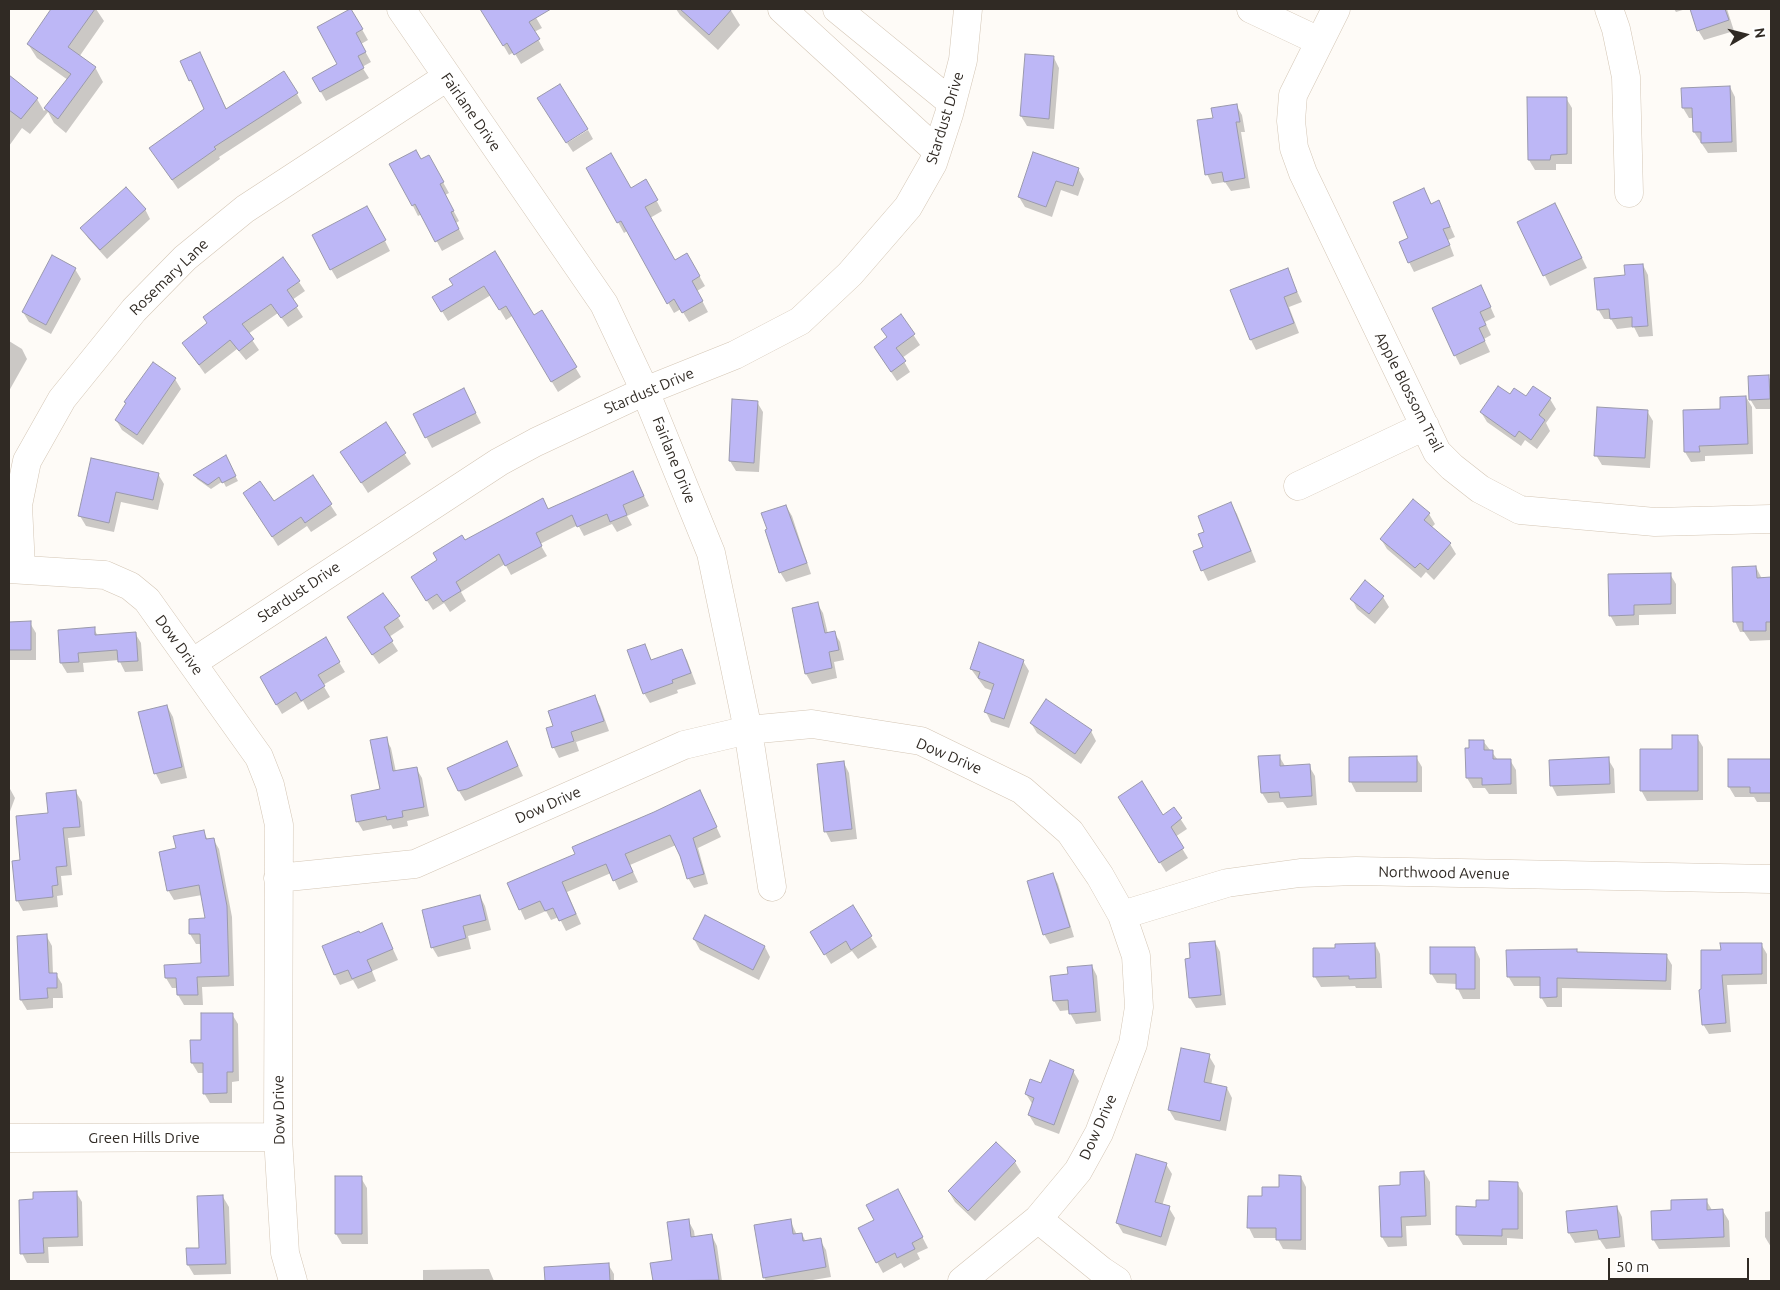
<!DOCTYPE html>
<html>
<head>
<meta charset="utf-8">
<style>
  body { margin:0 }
  #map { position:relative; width:1780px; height:1290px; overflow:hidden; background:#fefbf7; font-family:Ubuntu,sans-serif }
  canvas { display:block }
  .frame { position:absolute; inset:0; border:10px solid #302a24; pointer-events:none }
  .north { position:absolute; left:1720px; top:10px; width:50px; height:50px; -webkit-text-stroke:4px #fff; paint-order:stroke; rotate:82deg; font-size:14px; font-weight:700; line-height:20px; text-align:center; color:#302a24 }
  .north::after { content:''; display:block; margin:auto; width:18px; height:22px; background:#302a24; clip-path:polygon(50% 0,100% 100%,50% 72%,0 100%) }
  .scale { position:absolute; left:1608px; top:1258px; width:141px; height:22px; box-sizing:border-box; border:2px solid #302a24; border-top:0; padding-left:6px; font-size:15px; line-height:18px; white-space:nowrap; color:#302a24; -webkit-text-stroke:4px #fff; paint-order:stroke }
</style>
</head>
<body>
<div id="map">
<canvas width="1780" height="1290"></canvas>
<div class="frame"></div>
<div class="north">N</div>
<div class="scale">50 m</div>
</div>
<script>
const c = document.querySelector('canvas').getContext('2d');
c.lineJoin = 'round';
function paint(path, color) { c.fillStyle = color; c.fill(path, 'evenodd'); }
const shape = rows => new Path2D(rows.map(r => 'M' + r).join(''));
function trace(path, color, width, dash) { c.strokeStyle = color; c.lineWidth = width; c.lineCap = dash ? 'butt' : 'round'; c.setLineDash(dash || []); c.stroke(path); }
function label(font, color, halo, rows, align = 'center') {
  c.font = font + ' Ubuntu,sans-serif'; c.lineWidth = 5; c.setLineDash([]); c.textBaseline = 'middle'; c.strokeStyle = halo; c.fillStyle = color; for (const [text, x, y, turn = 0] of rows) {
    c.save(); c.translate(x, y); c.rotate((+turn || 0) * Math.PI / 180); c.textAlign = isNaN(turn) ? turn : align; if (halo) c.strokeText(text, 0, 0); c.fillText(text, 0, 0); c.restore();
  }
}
const shadow = shape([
  [53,9,96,9,104,21,79,57,95,67,103,82,66,133,54,123,48,112,30,134,22,128,9,146,9,76,37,99,44,111,68,80,37,58,28,44],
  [490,9,517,9,519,12,525,9,531,9,542,28,534,32,544,50,521,64,514,52,509,55,484,12],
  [676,9,730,9,740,25,718,50,680,15],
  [1674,9,1686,9,1676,12],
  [1691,9,1727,9,1734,31,1704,40,1698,30],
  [351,10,368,40,361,44,371,62,362,67,369,78,326,101,313,78,339,64],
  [200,54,227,110,297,94,302,103,219,157,220,159,178,189,150,148,205,109,181,62],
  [1026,55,1054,58,1059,68,1054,129,1027,126,1021,116],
  [1730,87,1735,97,1737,152,1708,153,1694,132,1694,118,1689,118,1683,108],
  [1566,98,1572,108,1572,164,1556,164,1556,170,1535,170,1529,160],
  [1236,105,1242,115,1245,132,1241,132,1250,188,1231,191,1225,182,1212,184,1207,174,1214,119],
  [588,130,593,139,573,152,567,143],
  [421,160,434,166,449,193,445,195,459,221,456,223,464,239,442,251,422,214,418,216,413,206],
  [588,168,631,190,646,181,662,211,650,218,674,261,687,254,705,286,697,291,708,312,689,322,681,309,674,313,627,231,624,233],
  [1078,169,1084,179,1078,196,1061,190,1052,217,1025,207,1019,197],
  [1424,190,1432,205,1439,202,1444,212,1455,237,1448,240,1454,256,1414,272,1409,262,1409,239],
  [1555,204,1587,268,1550,286,1519,222],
  [145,209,150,219,107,259,88,238,82,228],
  [373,217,390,251,337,279,331,269],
  [495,253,534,317,542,312,581,377,558,392,512,316,506,320,491,295,448,321,434,298,454,285],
  [1643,265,1648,275,1653,336,1639,337,1634,327,1617,329,1611,319,1604,319,1598,309,1626,276],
  [75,269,81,279,51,334,29,322,23,312],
  [1287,269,1302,302,1289,307,1299,333,1256,350,1251,340],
  [299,282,305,291,292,300,303,317,288,327,278,313,248,334,259,350,246,360,237,349,205,374,183,343],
  [1486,297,1495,317,1485,322,1491,335,1484,339,1490,352,1460,365,1455,355],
  [901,316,920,345,902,358,910,372,897,381,875,348,888,338],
  [9,341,22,349,27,359,9,391],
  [153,363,175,379,181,389,143,445,122,430,116,420],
  [1768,376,1771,381,1771,409,1756,409,1750,399],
  [1510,396,1550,399,1556,409,1546,423,1550,431,1537,449,1525,440,1521,446,1487,422,1481,412],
  [1746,397,1752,407,1753,454,1705,456,1705,461,1691,462,1685,452,1722,411],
  [469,400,481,423,432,448,414,414],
  [757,402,763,412,759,472,736,471,730,461],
  [1647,411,1653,421,1650,468,1602,465,1596,455],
  [385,424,411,464,368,493,348,462],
  [225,457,238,481,226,487,223,481,211,489,197,479,195,475],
  [92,459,158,474,164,484,158,510,121,502,114,532,86,526,80,516],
  [633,473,649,506,627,516,632,525,617,532,612,524,584,536,578,525,540,544,547,556,511,575,505,564,461,592,466,601,450,612,444,603,433,610,418,587,464,541,548,510],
  [312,477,337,515,311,532,307,526,278,546,251,503,274,502],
  [1231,504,1237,514,1256,562,1208,581,1194,552,1204,548,1206,532],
  [786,506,792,516,811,574,786,582,780,572],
  [1429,514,1435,524,1431,528,1450,544,1456,554,1434,580,1426,572,1421,578,1387,549,1381,539],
  [1756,567,1762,579,1771,579,1771,640,1750,641,1744,632,1740,632,1735,621],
  [1670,574,1676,584,1676,614,1639,615,1639,625,1616,626,1610,615],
  [383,594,404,627,389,637,398,651,379,664,354,628],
  [1383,597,1389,607,1375,624,1357,609,1352,599],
  [817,603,823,613,828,634,834,632,840,642,844,660,834,662,837,678,812,684,806,674],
  [9,623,30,623,36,633,36,660,9,660],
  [94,629,98,636,135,633,141,643,143,671,125,672,119,660,83,663,84,672,67,673,61,663,59,631],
  [325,639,345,672,323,685,330,697,308,710,303,701,282,714,261,678],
  [980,643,1023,661,1029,671,1009,728,991,722,986,712,993,691,985,688,971,669],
  [644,645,652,661,681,650,687,660,696,684,677,690,678,693,650,703,644,693],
  [594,696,600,706,609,731,576,742,579,751,559,758,554,748,547,729,554,726],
  [167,706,173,717,187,778,161,784,156,774,140,713],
  [1031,723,1091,731,1096,741,1081,764,1037,733],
  [1697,737,1703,747,1703,800,1647,801,1641,790,1673,750],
  [386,739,391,748,396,772,416,768,422,778,429,816,407,821,408,826,393,829,391,825,363,831,357,821,382,790],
  [1483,741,1498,760,1510,760,1516,770,1517,794,1489,794,1485,788,1473,788,1467,778,1467,750],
  [507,742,523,776,465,801,459,791],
  [1279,756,1285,766,1309,766,1315,776,1317,805,1287,808,1283,802,1268,803,1262,793],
  [1416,757,1422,767,1422,792,1356,792,1351,782,1350,758],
  [1608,759,1614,769,1615,793,1557,796,1552,786],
  [1729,760,1771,761,1771,802,1757,802,1754,797,1735,797,1729,787],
  [844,763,849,773,857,839,831,842,826,832],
  [9,787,15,798,9,814],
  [76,792,82,802,85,836,68,838,72,875,61,876,63,895,57,896,58,907,23,911,17,900,21,861,49,814],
  [700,792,721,837,698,848,708,884,694,888,688,878,676,845,630,865,638,882,619,890,611,873,567,892,581,924,566,931,559,917,551,920,546,911,525,920,509,884,577,855],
  [1125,807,1163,817,1174,809,1187,829,1175,837,1188,858,1166,872],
  [203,831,208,840,213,839,219,849,232,917,234,986,202,987,203,1005,184,1005,178,995,178,988,172,988,166,978,166,966,202,964,202,944,196,944,190,934,190,920,207,919,202,895,174,900,168,890,177,849],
  [1053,874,1058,884,1074,937,1050,944,1044,934],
  [480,896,485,906,491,930,468,936,471,949,438,957,432,947],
  [852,906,877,947,858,959,852,951,831,964,812,932],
  [706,917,765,947,770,957,759,980,700,950,694,939],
  [382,925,398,960,372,971,376,981,358,989,353,980,340,985,335,975,359,934],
  [46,935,52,946,53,974,56,974,62,984,63,998,53,998,53,1008,27,1010,21,1000],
  [1215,942,1220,952,1226,1005,1196,1008,1190,998,1186,960,1192,959],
  [1375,944,1380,954,1382,988,1356,988,1355,986,1321,987,1315,977,1336,949],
  [1761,944,1767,954,1767,984,1727,985,1731,1032,1709,1034,1703,1024,1722,951],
  [1475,948,1480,959,1480,999,1463,999,1458,989,1458,984,1437,983,1431,973],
  [1577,953,1666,955,1672,965,1671,990,1562,988,1562,1007,1547,1007,1541,997,1541,986,1514,986,1508,976],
  [1092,966,1097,976,1101,1021,1076,1024,1070,1013,1070,1010,1060,1011,1054,1001,1069,975],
  [232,1014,238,1024,239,1081,232,1082,232,1103,210,1103,204,1093,204,1073,198,1073,192,1063,202,1041],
  [1209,1056,1215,1066,1211,1085,1227,1088,1232,1098,1226,1131,1175,1120,1169,1110],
  [1073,1071,1079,1081,1059,1134,1035,1125,1029,1115,1033,1105,1026,1094],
  [996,1143,1015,1162,1021,1172,975,1221,955,1202,949,1192],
  [1166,1164,1172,1174,1162,1206,1169,1208,1175,1218,1166,1246,1123,1233,1117,1223],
  [1424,1172,1430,1182,1431,1225,1406,1226,1407,1246,1388,1247,1382,1237,1380,1187,1402,1186],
  [1301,1177,1306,1187,1306,1250,1283,1249,1277,1238,1254,1238,1249,1228,1263,1197],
  [361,1178,367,1188,368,1244,342,1244,336,1234],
  [1517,1183,1523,1193,1523,1239,1507,1238,1507,1245,1463,1245,1457,1235,1457,1208,1477,1208,1490,1202],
  [76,1192,82,1202,83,1246,48,1247,49,1263,27,1263,22,1253,34,1200],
  [223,1197,229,1207,231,1274,194,1275,188,1265,187,1249,200,1249],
  [903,1200,928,1248,917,1253,920,1259,904,1268,901,1263,883,1273,859,1229,876,1220],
  [1706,1200,1712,1210,1723,1211,1729,1221,1730,1247,1659,1249,1653,1239],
  [1617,1207,1622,1217,1625,1247,1606,1249,1600,1240,1575,1243,1569,1233],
  [1771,1211,1771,1247,1765,1237,1765,1212],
  [688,1220,694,1231,695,1238,712,1236,717,1246,722,1281,654,1281,651,1264,674,1261],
  [790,1220,797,1235,802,1234,806,1242,820,1240,826,1250,831,1277,807,1281,766,1281,764,1277],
  [608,1264,614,1274,614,1281,546,1281,545,1268],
  [489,1269,494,1281,423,1281,423,1270]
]);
const building = shape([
  [51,9,95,9,68,47,96,67,58,119,44,108,71,74,27,44,51,9],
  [350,9,351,9,363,29,356,33,366,52,358,56,364,68,320,92,312,78,337,64,317,27,350,9],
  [480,9,551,9,529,22,540,39,514,55,507,43,503,46,480,9],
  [680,9,732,9,709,35,680,9],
  [1690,9,1725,9,1729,20,1697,31,1690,9],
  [200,52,226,109,284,71,298,93,214,147,216,149,172,180,149,148,204,109,191,80,189,81,180,61,200,52],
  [1025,54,1054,56,1049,119,1020,116,1025,54],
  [9,75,38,98,21,119,9,110,9,75],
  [560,84,588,129,566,143,537,98,560,84],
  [1730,86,1732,142,1701,143,1701,132,1693,132,1692,108,1682,108,1681,88,1730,86],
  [1527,97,1567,97,1567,154,1551,155,1550,160,1528,160,1527,97],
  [1237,104,1240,122,1236,122,1245,178,1224,182,1222,172,1205,175,1197,120,1213,118,1211,108,1237,104],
  [416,150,421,159,429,155,444,182,440,184,454,211,451,212,459,229,435,242,415,204,412,206,389,164,416,150],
  [1033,152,1079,168,1073,186,1056,181,1046,207,1018,197,1033,152],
  [611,153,631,188,646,179,658,200,645,207,675,260,687,253,700,276,692,281,703,301,682,313,674,299,667,304,621,221,617,223,586,168,611,153],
  [126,187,146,209,100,250,80,228,126,187],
  [1424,188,1431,204,1439,200,1450,227,1443,229,1450,245,1408,263,1399,242,1408,238,1393,202,1424,188],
  [1555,203,1582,258,1543,276,1517,222,1555,203],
  [367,206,386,240,330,270,312,235,367,206],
  [495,251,534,315,542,310,577,367,551,382,506,306,499,310,484,286,441,312,432,297,453,285,449,279,495,251],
  [52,255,76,268,46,325,22,312,52,255],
  [283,257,300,281,287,290,298,306,281,318,271,304,242,324,254,339,239,351,230,340,199,365,182,343,207,323,203,317,283,257],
  [1643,264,1648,326,1632,327,1632,317,1610,319,1609,309,1597,310,1594,278,1625,275,1624,265,1643,264],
  [1288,268,1297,292,1284,297,1294,323,1250,340,1230,290,1288,268],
  [1481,285,1491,307,1480,312,1486,325,1479,328,1485,341,1454,356,1432,308,1481,285],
  [901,314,915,334,896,348,906,361,891,372,874,347,887,337,881,329,901,314],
  [153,362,176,378,137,435,115,420,126,403,124,402,153,362],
  [1769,375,1770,399,1749,400,1748,376,1769,375],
  [1498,386,1510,394,1514,388,1526,396,1533,386,1551,398,1539,415,1545,420,1531,440,1519,431,1515,437,1480,412,1498,386],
  [464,388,476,413,425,438,413,414,464,388],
  [1746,396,1748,444,1699,446,1700,452,1684,452,1683,410,1720,409,1720,397,1746,396],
  [732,399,758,401,754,463,729,461,732,399],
  [1597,407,1648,410,1645,458,1594,456,1597,407],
  [386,422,406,453,361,483,340,452,386,422],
  [226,455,236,476,222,483,219,477,208,485,193,475,226,455],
  [91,458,159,473,153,500,116,492,109,523,78,516,91,458],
  [633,471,644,496,623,505,627,515,610,522,607,514,577,527,572,515,536,533,542,546,505,566,499,554,456,582,461,591,443,602,437,594,426,601,411,577,437,560,433,553,462,535,465,540,543,498,548,509,633,471],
  [313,475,332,504,305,523,301,517,272,537,243,493,260,481,274,501,313,475],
  [1413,499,1430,513,1424,520,1451,543,1428,570,1420,563,1415,568,1380,539,1413,499],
  [1231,502,1251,551,1201,571,1193,551,1203,547,1198,534,1204,532,1198,516,1231,502],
  [786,505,807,563,779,573,765,530,767,529,761,513,786,505],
  [1756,566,1757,578,1771,577,1771,622,1766,622,1766,631,1743,631,1743,622,1733,622,1732,567,1756,566],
  [1671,573,1671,604,1634,605,1634,615,1609,616,1608,574,1671,573],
  [1365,580,1384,596,1369,614,1350,599,1365,580],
  [383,593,400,616,384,627,393,641,372,655,347,617,383,593],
  [818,602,825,633,835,631,839,650,829,652,832,668,805,674,792,608,818,602],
  [31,621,31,650,9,650,9,622,31,621],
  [95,627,95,635,136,632,138,661,118,662,117,650,78,653,79,662,60,663,58,630,95,627],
  [326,637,340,662,318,675,325,686,301,701,296,692,276,705,260,677,326,637],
  [979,642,1024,660,1004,719,984,712,994,684,978,678,980,672,970,669,979,642],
  [645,644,651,660,682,649,691,673,672,680,673,683,643,694,627,650,645,644],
  [595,695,604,721,571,732,574,741,552,748,546,728,553,726,548,711,595,695],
  [1046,699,1092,730,1075,754,1030,723,1046,699],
  [167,705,182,767,154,774,138,712,167,705],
  [1672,735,1698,735,1698,791,1640,791,1640,749,1672,749,1672,735],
  [387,737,393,771,417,767,424,807,402,811,403,817,387,820,386,816,356,822,351,795,380,789,370,740,387,737],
  [1469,740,1484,740,1484,750,1493,750,1493,759,1511,759,1511,784,1482,785,1482,778,1466,778,1465,748,1469,748,1469,740],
  [507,741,518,766,467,789,458,791,447,768,507,741],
  [1280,755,1280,766,1310,764,1312,796,1280,798,1279,792,1261,793,1258,756,1280,755],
  [1417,756,1417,782,1349,782,1349,757,1417,756],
  [1609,757,1610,784,1550,786,1549,760,1609,757],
  [1728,759,1771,759,1771,793,1750,793,1750,787,1728,787,1728,759],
  [844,761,852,829,824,832,817,764,844,761],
  [1142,781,1163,815,1174,807,1182,818,1171,827,1184,848,1159,863,1118,797,1142,781],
  [76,790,80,827,63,828,67,866,56,867,58,885,52,886,53,897,16,901,12,861,20,860,16,816,48,813,46,793,76,790],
  [700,790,717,827,693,838,704,874,687,879,680,856,670,835,625,854,633,872,613,881,606,864,562,882,576,914,559,921,553,908,545,911,540,901,519,910,507,883,575,854,572,847,654,812,700,790],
  [204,830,206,839,214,838,227,906,229,976,197,977,198,995,177,995,176,978,165,978,164,965,201,963,200,934,189,934,189,919,205,918,199,885,167,891,159,852,176,848,173,836,204,830],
  [1053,873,1070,927,1043,935,1027,881,1053,873],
  [480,895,486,920,463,926,466,938,431,948,422,910,480,895],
  [853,905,872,936,851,950,846,941,824,955,810,932,853,905],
  [705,915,765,946,753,970,693,939,705,915],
  [382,923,393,949,367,960,372,971,352,979,348,970,334,975,322,946,359,931,360,933,382,923],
  [47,934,49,973,57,973,57,988,47,988,48,998,20,1000,17,936,47,934],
  [1215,941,1221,995,1189,998,1185,959,1190,958,1189,943,1215,941],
  [1375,943,1376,978,1349,979,1349,976,1313,977,1313,948,1335,948,1335,944,1375,943],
  [1720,943,1762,943,1762,974,1722,975,1726,1023,1702,1025,1699,990,1701,989,1701,950,1721,950,1720,943],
  [1430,947,1475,947,1475,989,1456,989,1456,974,1430,974,1430,947],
  [1577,949,1577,952,1667,954,1666,981,1557,978,1557,997,1540,998,1540,977,1507,977,1506,950,1577,949],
  [1092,965,1096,1012,1069,1014,1068,1000,1053,1001,1050,976,1068,974,1067,967,1092,965],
  [201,1013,233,1013,233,1072,227,1072,227,1093,203,1094,203,1063,191,1063,190,1040,201,1040,201,1013],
  [1181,1048,1210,1054,1204,1082,1227,1087,1220,1121,1168,1110,1181,1048],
  [1050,1060,1074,1070,1054,1125,1028,1115,1034,1098,1025,1094,1030,1079,1041,1083,1050,1060],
  [996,1142,1016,1161,968,1211,948,1191,996,1142],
  [1136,1154,1167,1163,1155,1202,1170,1206,1161,1237,1116,1223,1136,1154],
  [1424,1171,1426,1216,1401,1217,1402,1237,1381,1237,1379,1186,1400,1185,1400,1172,1424,1171],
  [1279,1175,1301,1176,1301,1240,1276,1240,1276,1228,1247,1228,1248,1196,1262,1196,1262,1187,1279,1187,1279,1175],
  [335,1176,362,1176,362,1234,335,1234,335,1176],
  [1489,1181,1518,1182,1518,1229,1502,1229,1502,1236,1456,1235,1456,1206,1476,1207,1476,1200,1489,1200,1489,1181],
  [898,1189,923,1237,912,1243,915,1249,897,1258,895,1253,876,1263,858,1228,874,1220,866,1205,898,1189],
  [77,1191,78,1237,43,1238,44,1253,20,1254,19,1200,33,1199,33,1192,77,1191],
  [223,1195,226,1264,187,1265,186,1248,199,1248,197,1196,223,1195],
  [1707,1199,1707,1210,1723,1209,1724,1237,1652,1240,1651,1211,1671,1210,1671,1200,1707,1199],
  [1617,1206,1620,1237,1599,1239,1597,1230,1568,1233,1566,1211,1617,1206],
  [689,1219,691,1237,712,1234,719,1280,653,1281,650,1263,672,1260,667,1222,689,1219],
  [791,1219,793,1234,802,1233,803,1241,821,1238,826,1267,763,1278,754,1225,791,1219],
  [609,1263,610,1281,545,1281,544,1267,609,1263]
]);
const minor = shape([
  [401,9,604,304,645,391,711,553,748,730,772,887],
  [782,9,937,151],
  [837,9,952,103],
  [1251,9,1319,41],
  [1336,9,1293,95,1291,121,1294,148,1303,173,1437,452,1452,467,1480,489,1520,510,1655,522,1771,519],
  [1609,9,1616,29,1626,77,1629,193],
  [1298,486,1425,426],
  [21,568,18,505,27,461,62,399,134,310,185,258,245,209,447,77],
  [9,569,105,575,130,586,147,600,259,757,270,785,279,825,278,1137,285,1253,293,1281],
  [192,663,499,462,536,442,645,391,735,355,800,321,850,274,908,207,933,163,949,114,963,60,968,9],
  [278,878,415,864,684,745,748,730,812,724,921,741,1022,790,1070,832,1100,876,1122,915,1136,956,1139,1007,1133,1044,1099,1133,1078,1171,1038,1219,962,1281],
  [1122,915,1227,883,1300,873,1356,871,1771,879],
  [9,1138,278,1137],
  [1038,1219,1102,1271,1117,1281]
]);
const streetNames = [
  ["Fairlane Drive",471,112,55],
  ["Stardust Drive",945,118,-73],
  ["Rosemary Lane",169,277,-44],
  ["Stardust Drive",649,391,-23],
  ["Apple Blossom Trail",1409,392,63],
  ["Fairlane Drive",674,460,68],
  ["Stardust Drive",299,592,-34],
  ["Dow Drive",179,645,54],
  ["Dow Drive",949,756,23],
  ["Dow Drive",548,805,-24],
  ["Northwood Avenue",1444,873,1],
  ["Dow Drive",279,1110,-91],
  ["Dow Drive",1098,1127,-66],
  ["Green Hills Drive",144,1138]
];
paint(shadow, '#0003');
paint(building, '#bdb7f6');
trace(building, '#9a99ac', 1);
trace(minor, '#d4c6b5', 29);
trace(minor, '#fff', 28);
label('15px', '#302a24', '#fff', streetNames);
</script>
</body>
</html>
